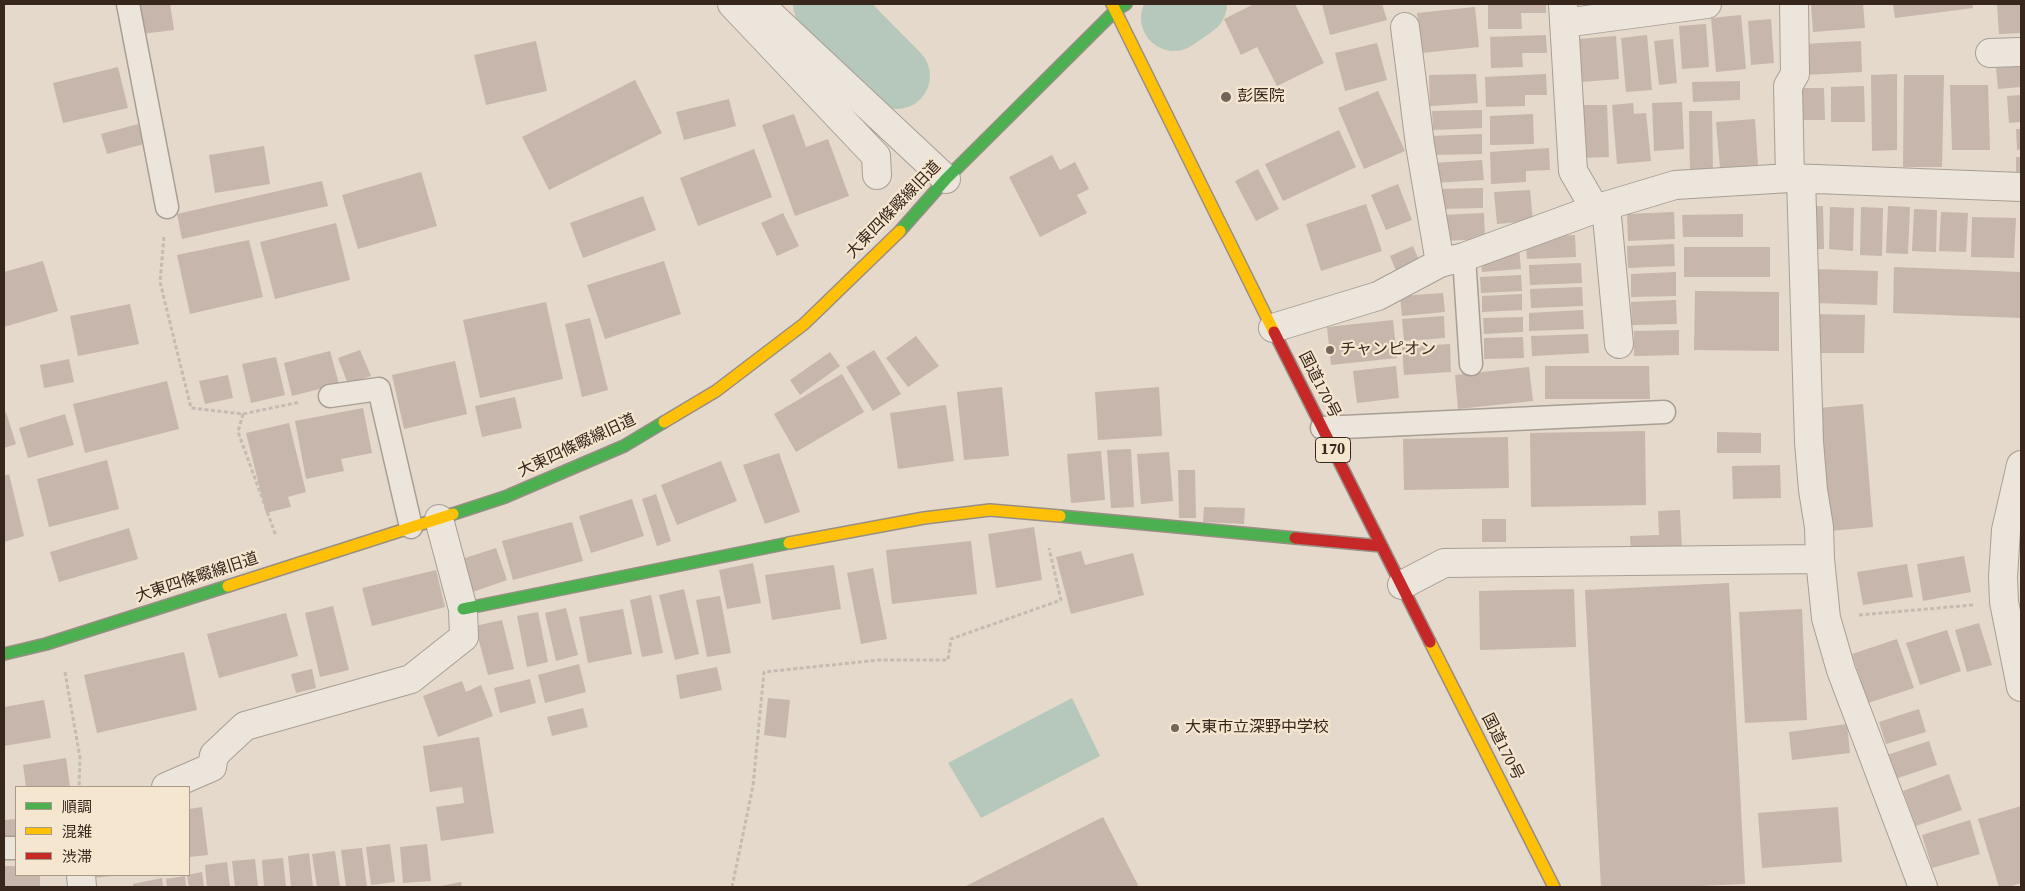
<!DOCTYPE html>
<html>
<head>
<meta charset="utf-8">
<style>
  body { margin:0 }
  #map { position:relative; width:2025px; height:891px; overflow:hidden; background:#e4d9ca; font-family:"Source Serif 4","Noto Sans JP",serif }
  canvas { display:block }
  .frame { position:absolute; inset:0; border:5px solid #36261c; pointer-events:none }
  .legend { position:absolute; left:15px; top:786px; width:175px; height:90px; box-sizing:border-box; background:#f5e6cf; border:1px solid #a99987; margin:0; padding:6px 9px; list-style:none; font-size:15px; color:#36261c }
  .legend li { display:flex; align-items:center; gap:10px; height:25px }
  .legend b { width:25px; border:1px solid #a99987 }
</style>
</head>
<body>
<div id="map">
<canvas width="2025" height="891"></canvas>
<div class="frame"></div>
<ul class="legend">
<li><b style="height:6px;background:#4caf50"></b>順調</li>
<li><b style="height:6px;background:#ffc107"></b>混雑</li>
<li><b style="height:6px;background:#c62828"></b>渋滞</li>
</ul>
</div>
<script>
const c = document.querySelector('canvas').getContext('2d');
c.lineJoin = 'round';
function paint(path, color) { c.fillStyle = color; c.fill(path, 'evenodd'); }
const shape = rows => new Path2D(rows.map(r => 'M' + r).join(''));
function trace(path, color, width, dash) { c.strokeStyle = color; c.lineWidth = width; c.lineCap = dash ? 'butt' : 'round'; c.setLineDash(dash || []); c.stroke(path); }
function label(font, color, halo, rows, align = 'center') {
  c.font = font + ' "Source Serif 4","Noto Sans JP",serif'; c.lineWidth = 4.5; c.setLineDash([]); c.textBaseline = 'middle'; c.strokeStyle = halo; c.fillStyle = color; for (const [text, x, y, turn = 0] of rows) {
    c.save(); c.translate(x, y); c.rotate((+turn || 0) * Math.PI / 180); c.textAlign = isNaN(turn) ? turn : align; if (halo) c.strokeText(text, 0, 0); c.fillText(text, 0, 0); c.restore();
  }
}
const water = shape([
  [1072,698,1100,756,981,818,948,763]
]);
const river = shape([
  [826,4,897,76],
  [1174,18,1194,4]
]);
const building = shape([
  [138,4,170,4,174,30,141,34],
  [1254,4,1295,4,1324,63,1277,86,1257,47,1241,55,1224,19],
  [1322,4,1382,4,1387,20,1330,35],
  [1488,4,1546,4,1546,13,1521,13,1522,29,1488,29],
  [1811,4,1863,4,1865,28,1813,32],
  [1893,4,1972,4,1973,8,1895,18],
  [1997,4,2021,4,2021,33,1999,34],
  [1475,7,1479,47,1421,53,1417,13],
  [1741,15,1746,69,1716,72,1711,18],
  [1771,19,1774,63,1751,65,1748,21],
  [1706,24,1709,67,1682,69,1679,26],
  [1546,35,1547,53,1522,53,1523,67,1491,68,1490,37],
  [1647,35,1652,90,1626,92,1621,38],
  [1616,36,1619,79,1581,82,1578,39],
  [1673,39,1677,83,1659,85,1654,41],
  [536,41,547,91,486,105,474,55],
  [1861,41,1862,72,1804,75,1802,44],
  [1377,43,1387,80,1345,91,1335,53],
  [2021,66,2021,87,1998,89,1996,68],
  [118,67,128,108,63,123,53,83],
  [1476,74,1478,103,1430,106,1429,75],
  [1546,74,1547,95,1525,95,1525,106,1486,107,1485,77],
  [1897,74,1897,150,1872,151,1871,75],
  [1904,75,1944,75,1942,167,1903,167],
  [635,80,662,133,549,190,522,137],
  [1740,81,1740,100,1693,102,1692,82],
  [1950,85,1988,85,1990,150,1952,150],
  [1864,86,1865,122,1831,122,1831,87],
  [1797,88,1824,88,1825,120,1797,120],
  [1378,91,1405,151,1364,169,1338,108],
  [2021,95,2021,122,2009,123,2007,96],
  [729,99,736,126,684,140,676,112],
  [1682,102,1684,149,1654,151,1652,103],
  [1633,103,1634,114,1646,113,1651,161,1617,164,1612,105],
  [1578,105,1607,105,1609,157,1581,158],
  [1482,110,1482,128,1433,130,1432,111],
  [1689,111,1712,111,1713,171,1690,171],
  [794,114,806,147,828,139,849,196,795,216,762,125],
  [1533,114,1534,144,1490,145,1490,116],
  [1755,119,1758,165,1720,168,1716,122],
  [138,124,144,144,107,154,101,134],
  [2016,129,2021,129,2021,149,2017,150],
  [1339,130,1356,167,1283,201,1265,164],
  [1482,134,1482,154,1430,155,1430,136],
  [264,146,270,184,215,193,209,155],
  [1549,148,1550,170,1526,171,1526,182,1491,184,1490,152],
  [754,149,772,197,698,226,680,178],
  [1052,155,1060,170,1075,162,1089,189,1077,195,1087,213,1040,237,1009,177],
  [2016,157,2021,157,2021,179,2016,179],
  [1482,160,1484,180,1434,183,1432,163],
  [1258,169,1279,209,1256,221,1235,181],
  [421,172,437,226,358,249,342,195],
  [322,181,328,206,182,239,177,214],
  [1398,184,1412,220,1386,230,1371,195],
  [1483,188,1483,208,1439,209,1438,189],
  [1530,190,1533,221,1497,224,1494,192],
  [643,196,656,230,583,258,570,223],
  [1366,204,1382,251,1321,271,1306,224],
  [1823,206,1824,249,1807,249,1807,207],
  [1888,206,1910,207,1908,254,1886,253],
  [1830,207,1854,208,1853,251,1829,249],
  [1861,207,1883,208,1882,256,1860,255],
  [1914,209,1937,210,1936,252,1912,251],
  [1674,212,1675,239,1628,241,1627,214],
  [1941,212,1968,213,1966,252,1939,251],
  [783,213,799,246,777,256,761,223],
  [1484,213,1485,239,1443,241,1442,215],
  [1743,214,1743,237,1683,237,1682,215],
  [1972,217,2016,218,2014,258,1971,257],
  [336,223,350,280,275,299,260,242],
  [1575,235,1576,257,1527,259,1526,246,1549,236],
  [249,240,263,297,190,314,177,255],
  [1674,244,1675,266,1628,268,1627,246],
  [1413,246,1421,265,1398,276,1390,256],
  [1684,247,1770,247,1770,277,1684,277],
  [1519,248,1521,269,1482,272,1481,263],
  [43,261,58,311,4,327,4,272],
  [664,261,681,314,605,339,587,285],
  [1581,263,1582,283,1530,285,1529,265],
  [1894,267,2021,272,2021,318,1893,313],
  [1816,269,1878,271,1877,305,1816,303],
  [1676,272,1676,296,1631,297,1631,274],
  [1521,275,1522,291,1481,293,1480,277],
  [1582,287,1583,306,1531,308,1530,289],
  [1695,291,1779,292,1779,351,1694,350],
  [1443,293,1445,312,1402,316,1400,296],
  [1522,294,1522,310,1482,312,1482,296],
  [1676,300,1677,324,1632,325,1631,302],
  [546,302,563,379,480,398,463,320],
  [130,304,139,344,78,356,70,316],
  [1583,310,1584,329,1529,331,1529,313],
  [1812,314,1865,315,1864,353,1811,353],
  [1444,316,1445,338,1404,341,1402,319],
  [1523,317,1523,332,1484,334,1483,318],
  [590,318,608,390,582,397,565,324],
  [1393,320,1397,358,1331,365,1327,327],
  [1679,330,1679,355,1634,356,1634,331],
  [1588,334,1589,353,1532,356,1531,336],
  [916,336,939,366,908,387,886,358],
  [1523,337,1524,358,1484,359,1484,338],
  [1450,344,1451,372,1404,375,1402,347],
  [360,350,371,376,348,384,338,358],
  [874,350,901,394,873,411,846,367],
  [330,351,339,384,292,396,284,363],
  [830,352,840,366,800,395,790,380],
  [276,357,285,395,251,403,242,364],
  [69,359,74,382,44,388,40,365],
  [455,361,467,414,404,429,392,375],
  [1396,366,1399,398,1357,403,1353,371],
  [1545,366,1649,366,1650,399,1545,399],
  [1529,367,1533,401,1458,409,1455,375],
  [842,374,864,412,796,452,774,414],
  [228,375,233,398,205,404,199,381],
  [167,381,179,429,85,453,73,404],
  [1002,387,1009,456,964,460,957,392],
  [1159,387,1162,436,1098,440,1095,392],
  [515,397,522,428,482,437,475,406],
  [1863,404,1873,527,1830,531,1819,408],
  [946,405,954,461,898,469,890,413],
  [363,408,372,453,341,459,344,471,306,479,295,421],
  [4,412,6,412,16,444,4,448],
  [65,414,74,445,28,458,19,428],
  [289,423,306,492,288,497,291,507,266,513,246,433],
  [1645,431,1646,505,1531,507,1530,433],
  [1717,432,1761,433,1761,453,1717,453],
  [1508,437,1509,488,1404,490,1403,439],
  [1131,449,1134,507,1111,508,1107,450],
  [1101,451,1105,500,1071,503,1067,454],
  [1169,452,1173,501,1141,504,1137,454],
  [779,453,800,512,765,524,743,465],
  [107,460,119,509,49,527,37,479],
  [721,461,737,501,677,525,661,485],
  [1780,465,1781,498,1733,499,1732,466],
  [1178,470,1195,470,1196,518,1179,518],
  [9,474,24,536,4,542,4,476],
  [656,494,671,541,657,546,642,499],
  [632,499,644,536,591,553,579,516],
  [1204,507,1245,508,1244,524,1203,522],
  [1680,510,1682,550,1631,552,1630,536,1659,535,1658,511],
  [1482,519,1506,519,1506,542,1482,542],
  [572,522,583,561,513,580,502,541],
  [2020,524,2021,524,2021,551,2018,550],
  [1034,527,1042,580,996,588,988,534],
  [129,528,138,559,59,582,50,552],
  [971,541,977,594,892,604,886,550],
  [496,548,507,580,470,593,459,560],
  [1081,551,1085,565,1133,553,1144,595,1071,614,1056,557],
  [1964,556,1971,592,1923,601,1917,564],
  [753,563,761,603,727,609,719,570],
  [1907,564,1913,597,1863,605,1857,572],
  [834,565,841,609,772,620,765,575],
  [873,568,887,639,861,644,847,573],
  [436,570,445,607,372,626,362,588],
  [1729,583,1745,884,1677,887,1601,887,1585,590],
  [684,589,699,654,675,660,659,595],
  [1574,589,1576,647,1480,650,1479,591],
  [651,595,663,653,642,657,630,600],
  [720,596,731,653,707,657,696,600],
  [333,606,349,670,320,677,305,613],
  [566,608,578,655,556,661,545,613],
  [623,609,632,654,588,663,579,617],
  [1802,609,1807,720,1745,723,1739,612],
  [538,612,548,662,527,667,517,616],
  [286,613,298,656,219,678,207,634],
  [502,620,514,669,488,675,475,626],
  [1979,623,1992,665,1967,672,1955,630],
  [1947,630,1961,671,1920,685,1906,643],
  [1897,639,1914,688,1868,703,1852,654],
  [184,652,197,710,97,733,84,675],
  [579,664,586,692,545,703,538,675],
  [717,667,722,690,680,699,676,675],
  [312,669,316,688,296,693,291,674],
  [530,679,536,703,500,713,494,688],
  [462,681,466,692,481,685,493,716,438,737,423,696],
  [768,698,790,700,786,738,764,735],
  [44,700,51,738,4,746,4,707],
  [583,708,588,727,552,736,547,717],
  [1919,709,1926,732,1886,744,1879,722],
  [1847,724,1850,753,1792,760,1789,732],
  [479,737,494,833,441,841,436,807,464,803,462,787,430,792,423,746],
  [1929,741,1937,765,1895,779,1887,755],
  [66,758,70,787,26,787,23,765],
  [1949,774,1962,810,1916,826,1903,791],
  [2021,806,2021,883,2009,887,1999,887,1978,819],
  [202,807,208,855,189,857,189,809],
  [1838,807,1842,862,1762,868,1758,813],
  [1103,817,1139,887,964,887],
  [16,819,16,841,4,842,4,820],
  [1970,820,1980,854,1932,868,1922,835],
  [390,844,395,882,371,885,366,847],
  [427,844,431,881,403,883,400,847],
  [362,848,367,887,346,887,341,850],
  [335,851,340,887,317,887,312,854],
  [309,853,313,887,291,887,288,856],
  [283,858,286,887,264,887,262,860],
  [255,859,258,887,235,887,232,861],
  [227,862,230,887,207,887,205,865],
  [4,866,16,866,16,875,40,875,40,887,4,887],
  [202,872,204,887,189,887,187,875],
  [91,875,112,875,112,876,91,878],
  [185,876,186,887,167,887,166,879],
  [162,878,163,887,133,887,133,884],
  [461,882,462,887,442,887,441,886]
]);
const path = shape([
  [164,237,160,282,191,408,243,414,300,402],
  [243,414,238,432,276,536],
  [1859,615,1973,605],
  [65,672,80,758,79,787],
  [732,887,753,786,764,672,879,660,948,660,951,639,1061,600,1049,548]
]);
const lane = shape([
  [128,4,167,207],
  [1464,257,1471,364],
  [330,396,379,389,411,527],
  [1322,428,1664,412],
  [4,848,16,848]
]);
const street = shape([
  [732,4,876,156,877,175],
  [757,4,771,15,946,179],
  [1563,4,1573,171,1595,209],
  [1564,23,1707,4],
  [1405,27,1420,145,1440,263],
  [1990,53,2021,52],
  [1790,178,1788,86,1795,74,1794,4],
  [1606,206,1619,344],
  [1273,328,1378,296,1440,263,1464,257,1595,209,1675,185,1790,178,2021,187],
  [2021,465,2006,530,2003,577,2004,602,2021,687],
  [1820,559,1826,618,1841,670,1923,887],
  [1402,585,1444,563,1820,559,1819,527,1813,490,1809,442,1801,178],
  [166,787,212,767,214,755,245,726,411,679,464,637,463,609,439,519],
  [81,875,82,887]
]);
const fast = shape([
  [900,231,946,179,1116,10,1126,4],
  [453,514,505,497,624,446,664,422],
  [1060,516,1295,538],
  [463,609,789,543],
  [4,654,46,644,228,586]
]);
const slow = shape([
  [1112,4,1274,332],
  [664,422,716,391,804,324,900,231],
  [789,543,924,518,990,510,1060,516],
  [228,586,453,514],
  [1430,642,1554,887]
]);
const jam = shape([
  [1274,332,1430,642],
  [1295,538,1381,546]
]);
const markers = [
  [1226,97,6,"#736559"],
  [1330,350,5,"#736559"],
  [1175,728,5,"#736559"]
];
const shields = [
  [1333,450,35]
];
const shieldNames = [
  ["170",1333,450]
];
const poiNames = [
  ["彭医院",1237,97],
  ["チャンピオン",1340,350],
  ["大東市立深野中学校",1185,728]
];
const streetNames = [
  ["大東四條畷線旧道",894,210,-46],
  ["国道170号",1319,385,63],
  ["大東四條畷線旧道",577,446,-25],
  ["大東四條畷線旧道",197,578,-18],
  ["国道170号",1502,747,63]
];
paint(water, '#b6c8bb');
trace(river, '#b6c8bb', 66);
paint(building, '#c7b6ab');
trace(lane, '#a89e94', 25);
trace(street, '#a89e94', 30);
trace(fast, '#988e84', 14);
trace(slow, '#988e84', 14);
trace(jam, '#988e84', 14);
trace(path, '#c4bcb3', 3, [4, 2.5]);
trace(lane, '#ece5dc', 22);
trace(street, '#ece5dc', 28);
trace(fast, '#4caf50', 11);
trace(slow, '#ffc107', 11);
trace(jam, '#c62828', 11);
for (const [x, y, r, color] of markers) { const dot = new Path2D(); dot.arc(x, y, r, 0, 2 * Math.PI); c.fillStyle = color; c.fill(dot); trace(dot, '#f5e6cf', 2); }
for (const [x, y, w] of shields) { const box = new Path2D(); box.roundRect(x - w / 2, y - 12.5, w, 25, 4); c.fillStyle = '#f5e6cf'; c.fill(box); trace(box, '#36261c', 1); }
label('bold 15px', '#36261c', null, shieldNames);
label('16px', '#36261c', '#f5e6cf', poiNames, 'left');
label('16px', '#36261c', '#f5e6cf', streetNames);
</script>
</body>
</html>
